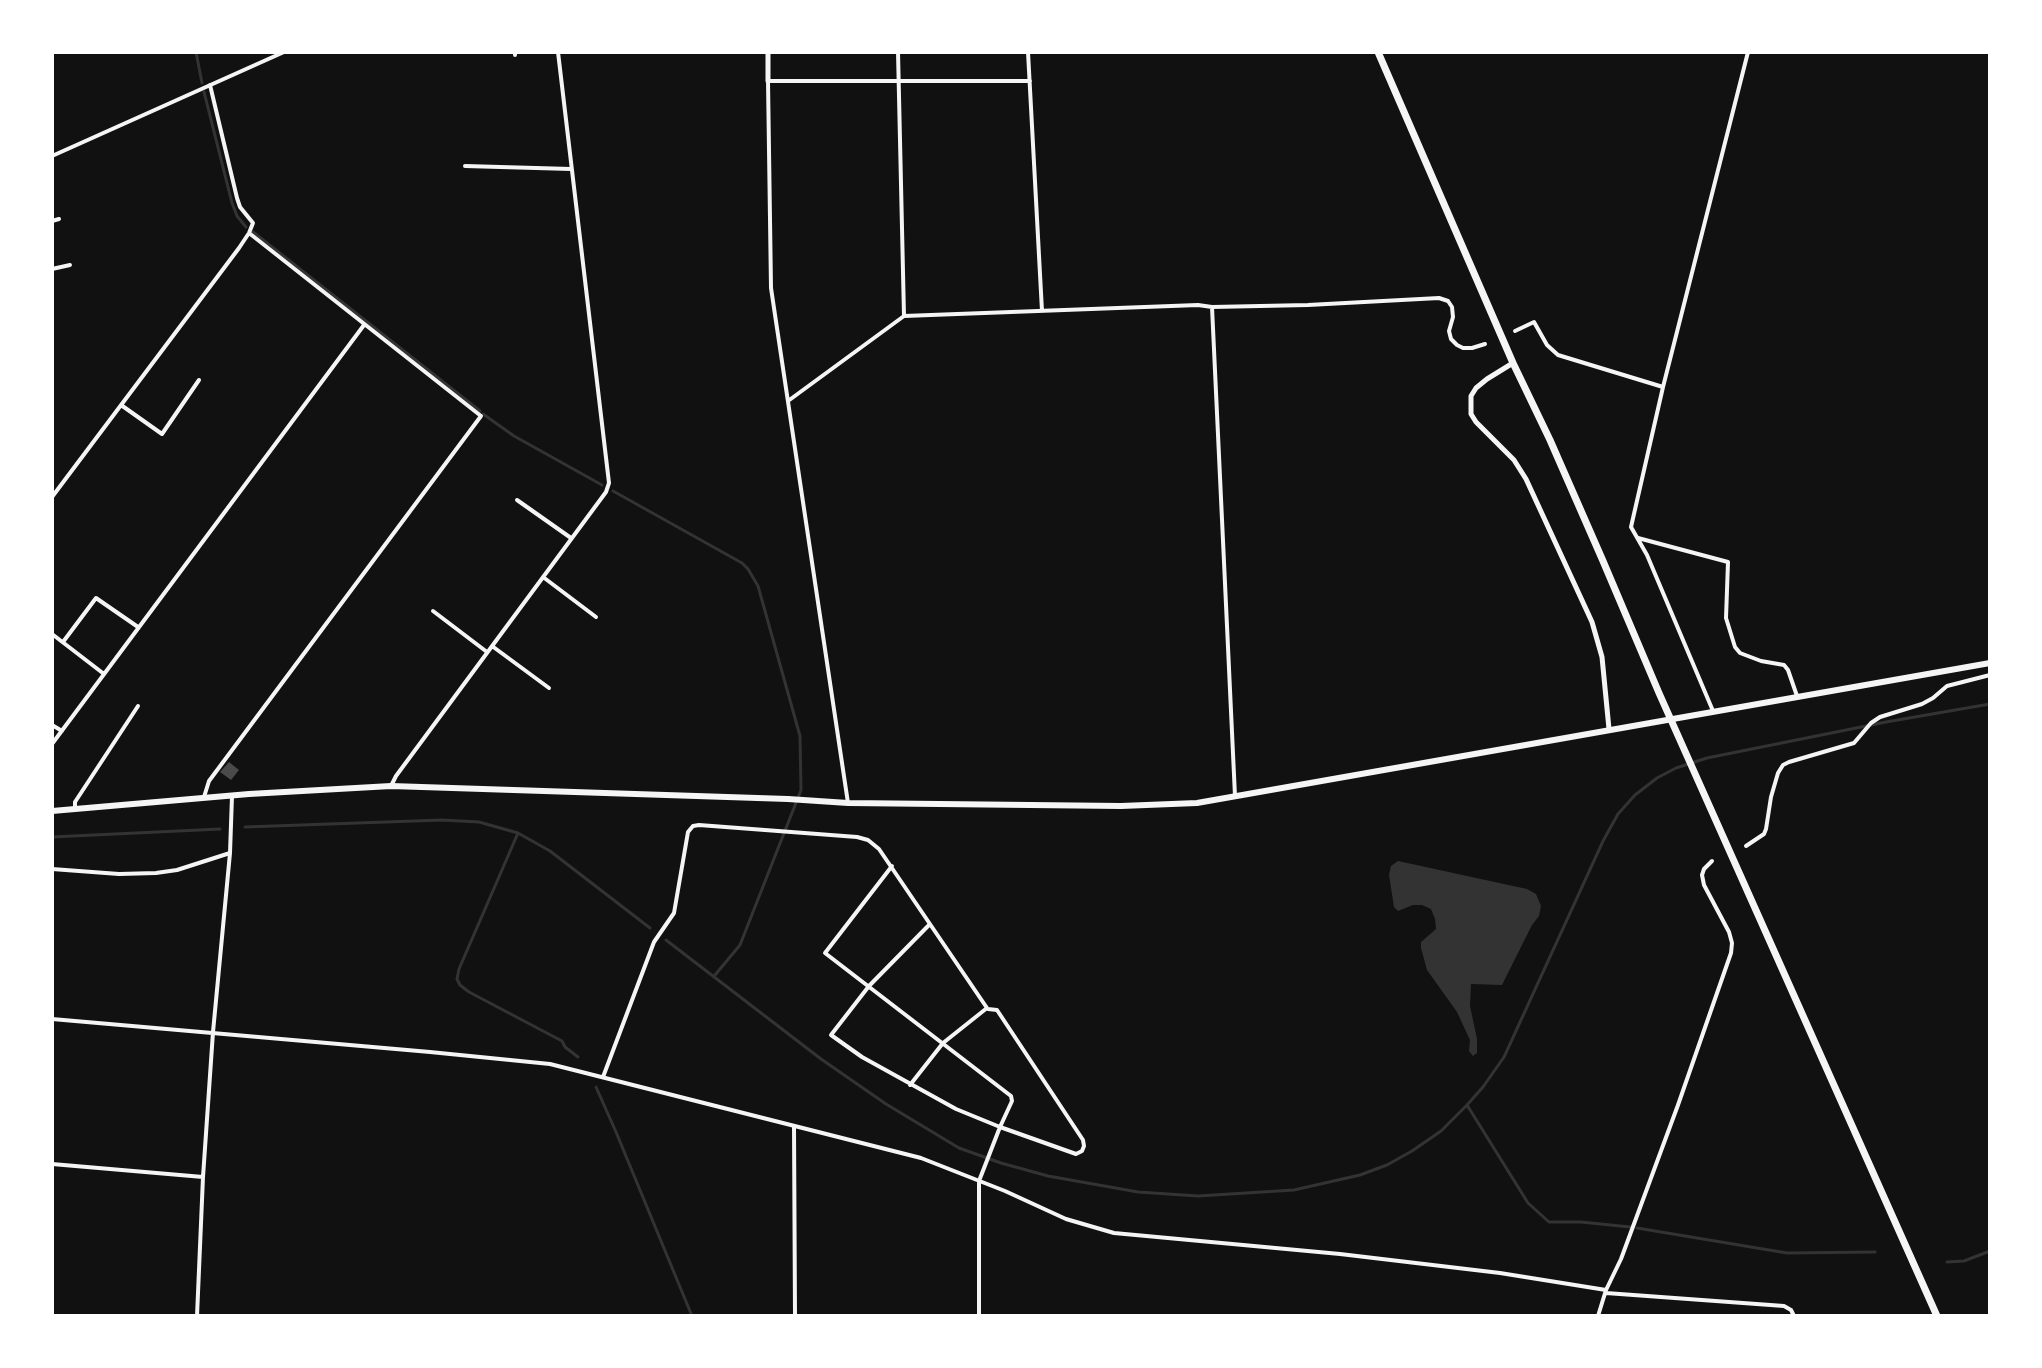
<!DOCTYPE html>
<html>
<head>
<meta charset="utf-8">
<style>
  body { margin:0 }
  #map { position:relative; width:2042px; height:1368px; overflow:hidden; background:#111; font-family:Raleway,sans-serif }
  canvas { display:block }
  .frame { position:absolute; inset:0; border:54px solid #fff; pointer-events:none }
</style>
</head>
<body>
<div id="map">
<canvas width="2042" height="1368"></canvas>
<div class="frame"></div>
</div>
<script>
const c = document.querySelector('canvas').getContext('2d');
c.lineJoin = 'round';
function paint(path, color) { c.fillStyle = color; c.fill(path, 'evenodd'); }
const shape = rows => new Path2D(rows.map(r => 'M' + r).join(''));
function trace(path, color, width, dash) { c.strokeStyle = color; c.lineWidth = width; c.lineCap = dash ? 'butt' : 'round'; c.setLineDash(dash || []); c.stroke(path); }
const water = shape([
  [1398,861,1527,889,1536,894,1541,906,1539,916,1532,925,1502,985,1471,984,1470,1006,1477,1039,1477,1053,1473,1056,1469,1051,1470,1040,1457,1012,1427,970,1421,948,1421,942,1436,929,1435,919,1431,909,1422,905,1413,905,1398,911,1394,907,1389,875,1391,866]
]);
const stream = shape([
  [196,52,202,83],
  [204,92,232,203,237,216,246,227],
  [253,232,480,411],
  [483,414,514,436,602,485],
  [613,491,742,563,748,569,758,586,800,736,801,790,740,945,715,975],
  [245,827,442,820,479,822,518,833,550,851,650,928],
  [518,833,459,969,457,979,460,985,469,992,562,1041,565,1047,578,1057],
  [52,837,220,829],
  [666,940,821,1059,886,1104,959,1148,1001,1163,1048,1176,1138,1192,1198,1196,1294,1190,1360,1175,1387,1165,1412,1151,1441,1131,1467,1105,1483,1087,1504,1057,1603,841,1618,814,1635,795,1657,778,1676,768,1707,758,1886,722,1990,704],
  [596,1087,616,1132,692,1316],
  [1467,1105,1528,1203,1549,1222,1581,1222,1630,1227],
  [1637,1228,1787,1253,1875,1252],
  [1947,1262,1964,1261,1990,1251]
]);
const building = shape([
  [229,762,239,770,231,780,220,772]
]);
const minor = shape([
  [515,52,515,55],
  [898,52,904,316],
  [1028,52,1042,311],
  [52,156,284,52],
  [465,166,571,169],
  [52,221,59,219],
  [52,269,70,265],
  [1212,307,1235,796],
  [1515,331,1534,322,1547,345,1558,355,1663,387],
  [788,401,904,316,1198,305,1212,307,1308,305,1439,298,1448,301,1452,307,1453,317,1449,331,1451,339,1457,345,1463,348,1472,348,1485,344],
  [121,405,162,434,199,380],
  [52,497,239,248,249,233,253,223,240,207,237,198,210,85],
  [517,500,571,538],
  [1638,538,1728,562,1726,618,1735,647,1740,653,1761,661,1784,665,1788,670,1797,696],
  [543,577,596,617],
  [433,611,487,652],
  [52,634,104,674],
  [63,642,96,598,138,627],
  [492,646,549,688],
  [1713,711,1647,555,1631,527,1663,387,1748,52],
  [52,725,62,731],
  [52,744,364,325],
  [391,786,396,776,606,492,609,483,558,52],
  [204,797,209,781,481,416,249,233],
  [848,803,771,288,768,81,1030,81],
  [75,809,75,802,138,706],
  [1746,846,1764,834,1766,829,1771,797,1778,773,1783,765,1789,762,1854,743,1871,723,1880,717,1922,704,1933,698,1947,686,1990,675],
  [892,866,825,953,1011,1096,1012,1101,1000,1127,979,1181,979,1316],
  [52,869,119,874,156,873,177,870,230,853],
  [929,925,869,986,831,1035,862,1057,956,1109,1000,1127,1076,1154,1082,1151,1084,1146,1083,1140,997,1010,988,1009],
  [52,1019,430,1052,550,1064,921,1158,1005,1191,1066,1219,1114,1233,1340,1254,1500,1273,1606,1290],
  [603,1077,654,942,674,913,688,832,693,826,699,825,857,837,868,840,879,849,987,1008,943,1043,910,1085],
  [794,1126,795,1316],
  [52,1164,203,1177],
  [1606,1293,1784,1306,1791,1310,1794,1316],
  [197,1316,203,1177,213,1032,230,853,232,796],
  [1598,1316,1606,1290,1621,1259,1678,1105,1731,953,1732,943,1729,932,1704,885,1702,875,1704,869,1712,861]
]);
const tertiary = shape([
  [768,52,768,81],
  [1513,363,1487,379,1476,388,1471,396,1471,414,1476,422,1514,460,1526,479,1592,622,1602,657,1609,729]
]);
const primary = shape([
  [52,811,249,794,391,786,788,799,848,803,1121,806,1197,803,1990,663]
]);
const trunk = shape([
  [1378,52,1513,363,1550,440,1603,561,1659,693,1937,1316]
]);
paint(water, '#333');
trace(stream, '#333', 3);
paint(building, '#4a4a4a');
trace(minor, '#f5f5f5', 4);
trace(tertiary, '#f5f5f5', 5);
trace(primary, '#f5f5f5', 6);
trace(trunk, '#f5f5f5', 7);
</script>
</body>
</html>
